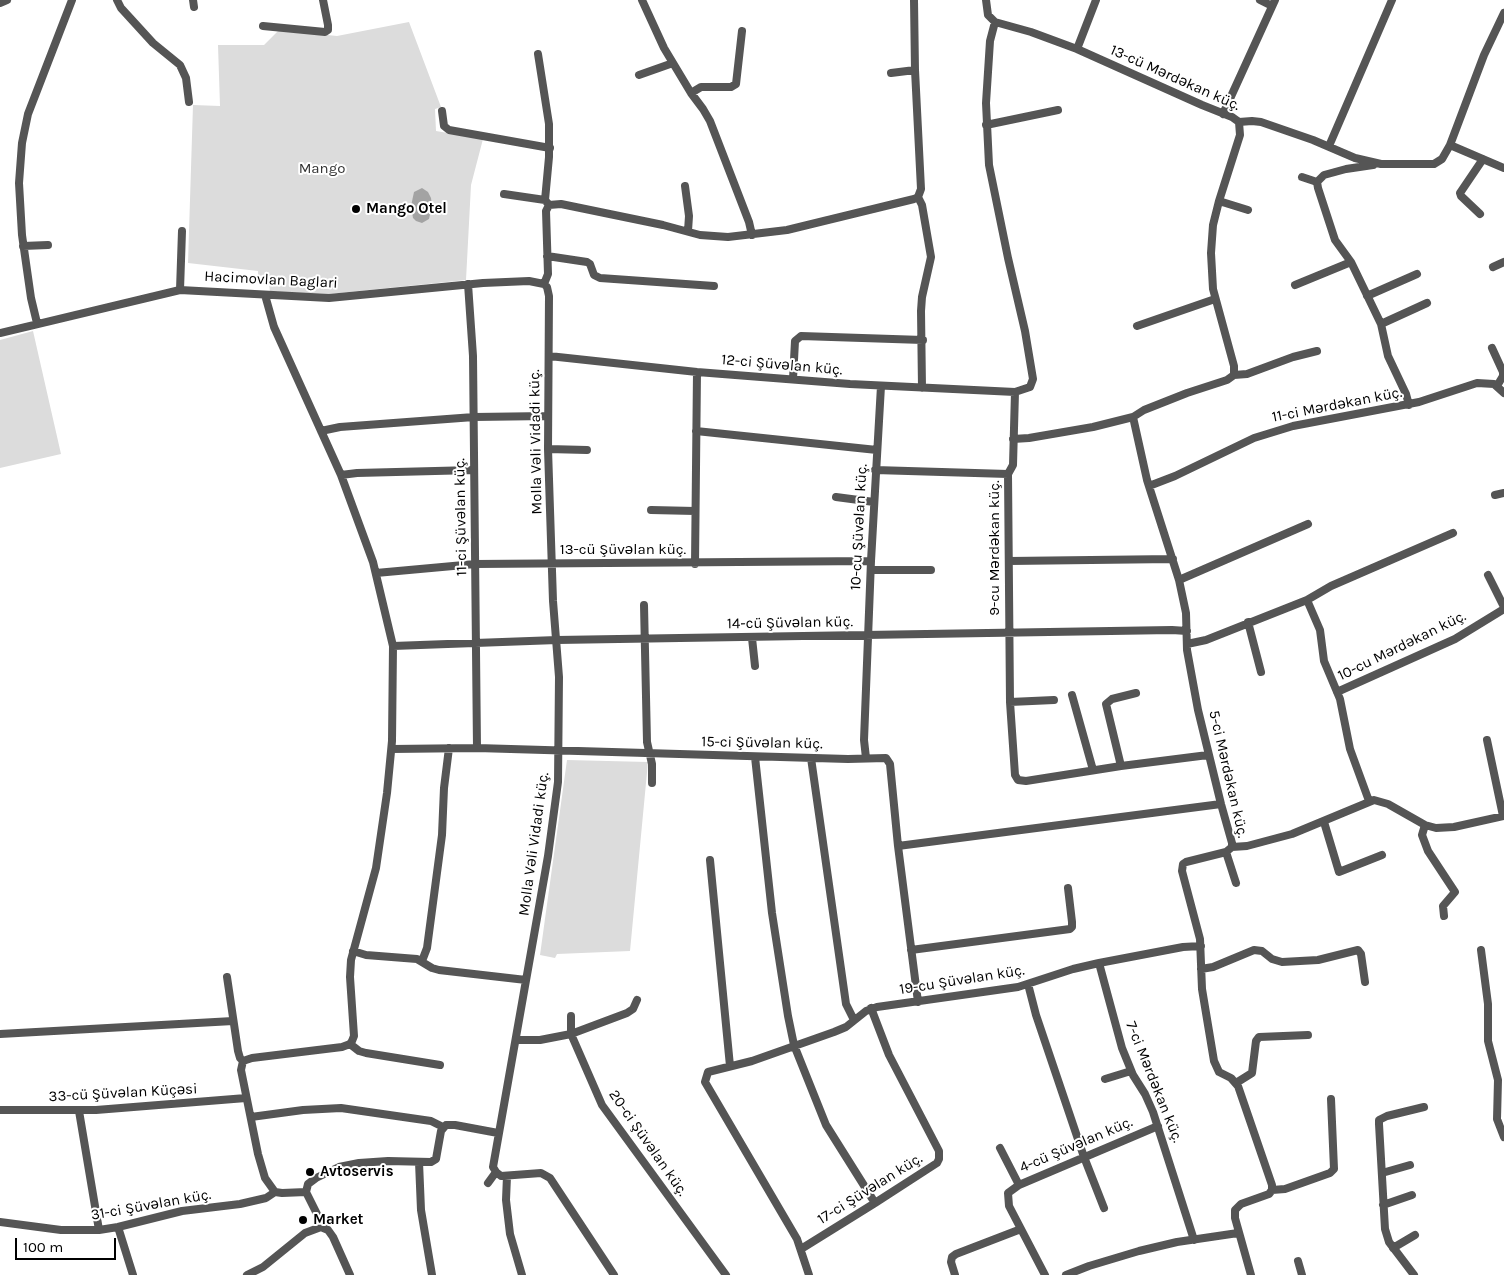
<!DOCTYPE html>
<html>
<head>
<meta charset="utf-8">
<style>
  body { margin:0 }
  #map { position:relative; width:1504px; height:1275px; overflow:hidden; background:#fff; font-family:Karla,sans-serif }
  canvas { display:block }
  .scale { position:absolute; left:15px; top:1238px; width:101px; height:22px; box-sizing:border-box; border:2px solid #000; border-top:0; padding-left:6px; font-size:15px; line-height:18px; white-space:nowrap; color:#000; -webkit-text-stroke:4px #fff; paint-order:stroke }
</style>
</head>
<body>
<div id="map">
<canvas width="1504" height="1275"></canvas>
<div class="scale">100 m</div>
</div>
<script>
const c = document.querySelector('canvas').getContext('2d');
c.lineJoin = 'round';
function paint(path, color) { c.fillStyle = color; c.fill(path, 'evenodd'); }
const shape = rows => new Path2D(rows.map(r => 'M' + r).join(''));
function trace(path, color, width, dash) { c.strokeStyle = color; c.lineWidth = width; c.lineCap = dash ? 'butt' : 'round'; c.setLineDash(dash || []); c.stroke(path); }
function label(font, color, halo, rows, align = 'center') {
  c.font = font + ' Karla,sans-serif'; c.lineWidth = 4; c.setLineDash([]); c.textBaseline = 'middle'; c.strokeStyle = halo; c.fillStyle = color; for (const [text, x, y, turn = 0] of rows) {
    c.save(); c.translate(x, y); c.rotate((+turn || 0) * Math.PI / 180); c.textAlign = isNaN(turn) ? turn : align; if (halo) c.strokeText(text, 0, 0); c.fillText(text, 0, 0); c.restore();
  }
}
const green = shape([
  [409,22,441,107,435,109,436,131,483,139,471,185,466,280,329,294,270,292,269,284,258,284,258,271,188,263,193,105,220,106,218,45,264,45,279,30,337,36],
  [33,331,61,454,0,468,0,340],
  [567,760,648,762,630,951,557,954,555,958,540,955]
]);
const water = shape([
  [422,188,428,192,431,198,432,206,429,219,422,223,416,221,413,218,411,206,414,192]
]);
const minor = shape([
  [117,0,121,8,153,43,180,65,186,78,189,102],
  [193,0,194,7],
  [642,0,664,48,691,93,703,109,710,121,749,222,752,235],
  [986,0,988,15,995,22,1031,32,1077,49,1202,105,1232,117,1239,122,1252,121,1261,122,1313,140,1355,158,1381,164,1434,164,1442,159,1450,145,1504,168],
  [1260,0,1272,6],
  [0,3,7,0],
  [995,22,990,41,986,103,989,165,1008,258,1025,331,1033,379,1030,387,1015,392,1013,465,1008,474,1010,702,1015,775,1018,780,1026,781,1121,766,1208,755],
  [263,26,325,32,328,30,328,25,323,0],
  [1077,49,1096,0],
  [538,54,549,124,549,157,545,200,549,205],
  [891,73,915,70],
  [639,75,673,63],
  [691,93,701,87,731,87,736,84,742,31],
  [442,111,444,126,449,130,550,148],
  [1223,114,1275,0],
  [986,125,1058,110],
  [1450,145,1484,55,1504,13],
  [1329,146,1392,0],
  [1373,165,1346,169,1324,175,1317,182,1318,188,1335,240,1351,262,1381,324,1388,356,1406,394,1409,405],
  [1302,177,1317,182],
  [685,186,689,216,688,231],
  [504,194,545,200],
  [918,197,922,205,931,257,922,297,921,311,922,388],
  [1219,201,1248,210],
  [549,205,561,204,663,225,700,235,728,237,787,230,914,199,918,197,921,189,915,70,914,0],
  [1480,214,1461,196,1460,193,1483,159],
  [23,246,48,245],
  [547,256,587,262,590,264,594,275,600,278,714,286],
  [1493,267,1504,262],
  [468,284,473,356,477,748],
  [544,284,547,287,549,296,548,449,553,601,559,677,558,782,548,856,493,1167,496,1172,501,1176,541,1173,550,1178,614,1275],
  [544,284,548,274,546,211,549,205],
  [1295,285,1351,262],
  [180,290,182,231],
  [1367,296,1417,274],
  [37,323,31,298,22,235,19,183,22,143,28,114,72,0],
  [1381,324,1427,303],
  [1137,326,1215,299],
  [0,333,180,290,329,298,483,283,529,281,544,284],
  [1492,348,1503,372,1503,376,1497,386],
  [549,356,697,372,850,384,1015,392],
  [1234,375,1247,374,1293,357,1317,351],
  [793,379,795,341,801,336,923,340],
  [1133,417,1147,480,1179,580,1186,613,1187,650,1198,710,1221,804,1232,843,1232,847,1226,852,1186,862,1183,864,1182,871,1200,939,1202,989,1214,1061,1219,1072,1231,1078,1238,1086,1272,1185,1272,1190,1269,1194,1241,1204,1235,1210,1235,1218,1251,1275],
  [1133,417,1144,410,1187,393,1227,380,1234,375,1234,366,1213,289,1211,253,1213,225,1219,201,1240,135,1239,122],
  [321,431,340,427,474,417,548,416],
  [696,431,877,450],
  [1013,439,1029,438,1093,427,1133,417],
  [548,449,587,450],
  [875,470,1008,474],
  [341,475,357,473,474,470],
  [1149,486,1175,476,1254,438,1293,426,1419,402,1477,383,1494,384,1504,393],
  [1495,495,1504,493],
  [836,497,874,502],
  [651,510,695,511],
  [1009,561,1173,559],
  [695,564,697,372],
  [871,570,931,570],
  [376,573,475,564,871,561],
  [1488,575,1504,607],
  [1179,580,1308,524],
  [1307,600,1320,630,1324,661,1340,699,1350,749,1369,801],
  [644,605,647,742,652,764,652,783],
  [1248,622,1261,672],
  [752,638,755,666],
  [1187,644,1206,640,1307,600,1331,586,1453,533],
  [393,646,557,640,1172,630,1187,631],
  [1337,692,1455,639,1504,609],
  [1072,695,1093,770],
  [1010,702,1054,700],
  [1487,740,1503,816],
  [392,749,477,748,848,759,886,758,890,764,898,846,918,1002],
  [755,757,772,913,788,1016,794,1045,826,1125,875,1203],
  [811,758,846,1004,854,1020],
  [866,758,864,740,871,561,881,386],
  [1121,766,1106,704,1112,699,1136,693],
  [1324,822,1339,872,1382,855],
  [1425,825,1422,835,1428,851,1455,892,1443,906,1444,916],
  [898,846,1221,804],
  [1232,847,1247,846,1292,834,1374,800,1388,804,1425,825,1436,828,1454,827,1504,816],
  [1226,852,1236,883],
  [710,860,730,1066],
  [911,950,1070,929,1072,927,1072,922,1068,888],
  [1481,950,1488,1004,1488,1041,1498,1080,1497,1119,1504,1137],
  [353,951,366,955,417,959,432,968,439,970,526,980],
  [422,961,427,948,442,835,444,788,449,748],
  [1099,963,1122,1048,1133,1075,1145,1094,1153,1112,1194,1240],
  [1201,969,1213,967,1254,950,1262,951,1272,959,1282,962,1318,960,1358,950,1361,954,1365,982],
  [227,977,238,1051,240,1058,243,1061,241,1070,258,1154,265,1178,275,1192,282,1193,306,1192],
  [1028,984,1036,1015,1084,1157,1104,1208],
  [571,1016,571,1034,602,1105,726,1275],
  [0,1034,233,1021],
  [516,1040,540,1040,571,1034,627,1013,633,1009,637,1000],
  [350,1044,359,1051,366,1053,440,1065],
  [243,1061,252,1058,342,1047,350,1044,352,1041,354,1036,350,977,351,960,376,868,387,793,392,741,393,646,373,562,341,475,274,327,265,295],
  [1105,1079,1131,1071],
  [1236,1083,1252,1073,1256,1041,1259,1037,1308,1035],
  [0,1110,96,1110,246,1098],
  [79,1111,99,1230],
  [251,1117,303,1110,341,1108,431,1121,443,1127],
  [1000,1148,1019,1185],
  [419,1162,421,1210,432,1275],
  [1382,1173,1410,1165],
  [507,1176,506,1200,510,1234,522,1275],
  [488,1183,496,1172],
  [1272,1190,1285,1189,1330,1173,1334,1169,1331,1099],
  [1383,1205,1412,1195],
  [0,1222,61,1230,99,1230,118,1227,182,1211,240,1204,266,1198,275,1192],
  [118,1227,133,1275],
  [321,1227,318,1216,306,1192,308,1184,316,1178,339,1167,359,1163,388,1161,431,1162,436,1159,441,1131,446,1125,455,1125,498,1133],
  [321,1227,328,1230,333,1237,350,1275],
  [1393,1248,1415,1235],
  [801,1249,875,1203,937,1163,939,1159,939,1151,889,1055,871,1008],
  [1298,1261,1302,1275],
  [247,1275,263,1267,305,1233,321,1227],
  [809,1275,797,1239,705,1082,708,1072,752,1061,834,1032,846,1027,866,1011,877,1007,1018,987,1073,969,1099,963,1183,947,1201,946],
  [955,1275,951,1262,952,1257,956,1254,1021,1229],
  [1045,1275,1009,1206,1008,1193,1019,1185,1158,1126],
  [1066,1275,1089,1266,1139,1251,1177,1242,1238,1233],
  [1414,1275,1389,1242,1385,1229,1379,1124,1379,1120,1387,1116,1424,1107]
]);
const markers = [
  [356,209,5,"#000"],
  [310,1172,5,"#000"],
  [303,1220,5,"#000"]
];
const streetNames = [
  ["13-cü Mərdəkan küç.",1175,78,24],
  ["Hacimovlan Baglari",271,280,3],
  ["12-ci Şüvəlan küç.",782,365,5],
  ["11-ci Mərdəkan küç.",1337,405,-11],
  ["Molla Vəli Vidadi küç.",536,442,-91],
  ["11-ci Şüvəlan küç.",461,517,-91],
  ["10-cu Şüvəlan küç.",859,527,-87],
  ["9-cu Mərdəkan küç.",995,548,-90],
  ["13-cü Şüvəlan küç.",623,550],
  ["14-cü Şüvəlan küç.",790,623,-1],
  ["10-cu Mərdəkan küç.",1402,646,-26],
  ["15-ci Şüvəlan küç.",762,743,1],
  ["5-ci Mərdəkan küç.",1228,774,77],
  ["Molla Vəli Vidadi küç.",534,844,-82],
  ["19-cu Şüvəlan küç.",962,980,-9],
  ["7-ci Mərdəkan küç.",1154,1082,68],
  ["33-cü Şüvəlan Küçəsi",123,1093,-3],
  ["20-ci Şüvəlan küç.",648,1143,55],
  ["4-cü Şüvəlan küç.",1076,1145,-23],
  ["17-ci Şüvəlan küç.",870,1189,-32],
  ["31-ci Şüvəlan küç.",151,1205,-10]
];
const parkNames = [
  ["Mango",322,169]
];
const poiNames = [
  ["Mango Otel",366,209],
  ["Avtoservis",320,1172],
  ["Market",313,1220]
];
paint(green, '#dcdcdc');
paint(water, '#a3a3a3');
trace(minor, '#555', 8);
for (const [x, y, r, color] of markers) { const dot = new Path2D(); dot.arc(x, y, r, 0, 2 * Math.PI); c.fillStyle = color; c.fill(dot); trace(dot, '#fff', 2); }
label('15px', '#000', '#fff', streetNames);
label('15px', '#333', '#fff', parkNames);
label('bold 15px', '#000', '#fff', poiNames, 'left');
</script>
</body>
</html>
